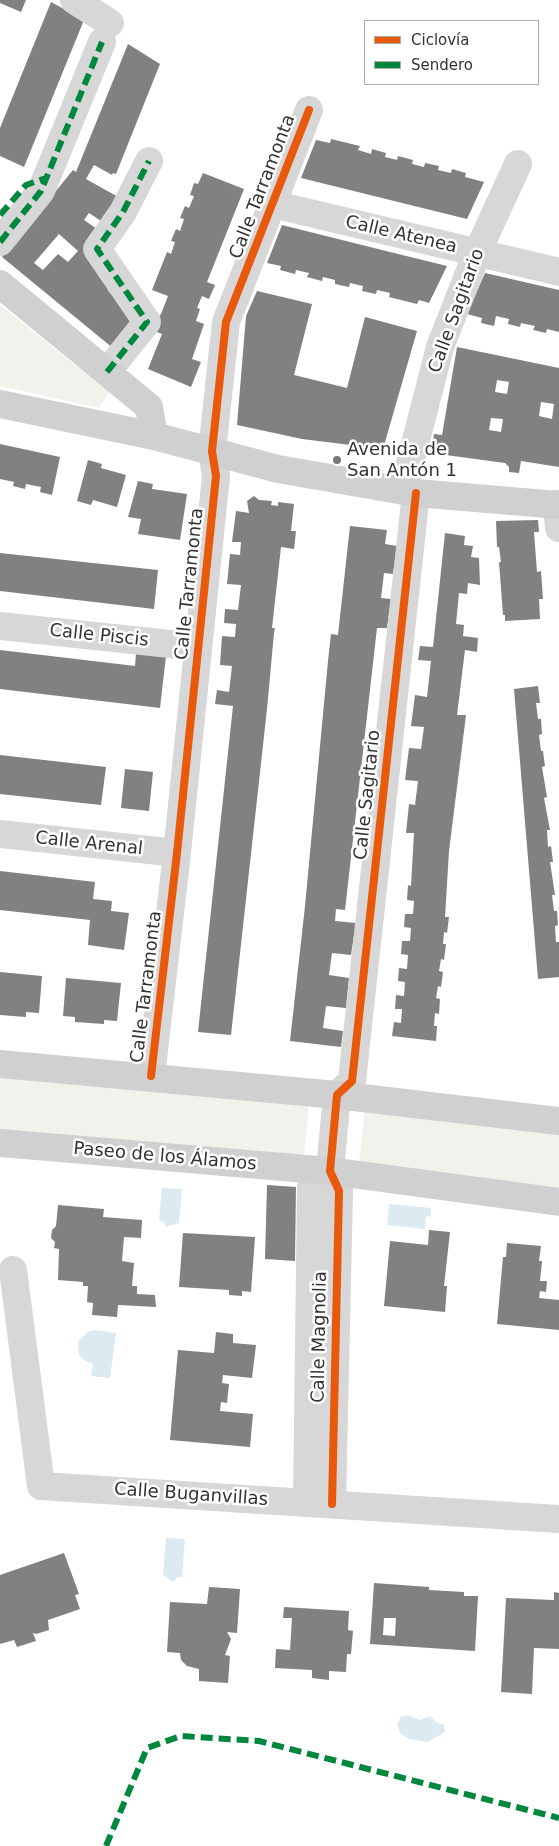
<!DOCTYPE html>
<html>
<head>
<meta charset="utf-8">
<style>
  body { margin:0 }
  #map { position:relative; width:559px; height:1846px; overflow:hidden; background:#fff; font-family:"DejaVu Sans",sans-serif }
  canvas { display:block }
  .legend { position:absolute; left:364px; top:20px; width:175px; height:65px; box-sizing:border-box; background:#fff; border:1px solid #adadad; margin:0; padding:6px 9px; list-style:none; font-size:15px; color:#333 }
  .legend li { display:flex; align-items:center; gap:10px; height:25px }
  .legend b { width:25px; border:1px solid #adadad }
</style>
</head>
<body>
<div id="map">
<canvas width="559" height="1846"></canvas>
<ul class="legend">
<li><b style="height:6px;background:#e8590c"></b>Ciclovía</li>
<li><b style="height:6px;background:#00873e"></b>Sendero</li>
</ul>
</div>
<script>
const c = document.querySelector('canvas').getContext('2d');
c.lineJoin = 'round';
function paint(path, color) { c.fillStyle = color; c.fill(path, 'evenodd'); }
const shape = rows => new Path2D(rows.map(r => 'M' + r).join(''));
function trace(path, color, width, dash) { c.strokeStyle = color; c.lineWidth = width; c.lineCap = dash ? 'butt' : 'round'; c.setLineDash(dash || []); c.stroke(path); }
function label(font, color, halo, rows, align = 'center') {
  c.font = font + ' "DejaVu Sans",sans-serif'; c.lineWidth = 5; c.setLineDash([]); c.textBaseline = 'middle'; c.strokeStyle = halo; c.fillStyle = color; for (const [text, x, y, turn = 0] of rows) {
    c.save(); c.translate(x, y); c.rotate((+turn || 0) * Math.PI / 180); c.textAlign = isNaN(turn) ? turn : align; if (halo) c.strokeText(text, 0, 0); c.fillText(text, 0, 0); c.restore();
  }
}
const green = shape([
  [0,305,109,392,99,408,0,386],
  [0,1072,309,1103,304,1156,0,1135],
  [365,1109,559,1128,559,1192,359,1162]
]);
const water = shape([
  [162,1188,182,1189,179,1223,166,1227,163,1221,159,1221],
  [389,1204,431,1208,430,1217,426,1216,425,1229,387,1225],
  [95,1330,116,1333,110,1378,91,1376,93,1364,85,1361,79,1355,78,1342,87,1332],
  [166,1538,185,1539,182,1577,178,1577,173,1582,163,1575],
  [408,1715,419,1720,430,1716,436,1722,444,1725,445,1732,428,1742,409,1739,400,1733,397,1724,401,1717]
]);
const building = shape([
  [0,0,26,0,21,12,0,3],
  [51,2,84,20,24,167,0,156,0,128],
  [128,44,160,64,116,174,113,173,112,175,94,165,86,179,120,198,104,223,89,213,84,220,97,229,114,285,108,291,138,319,114,349,2,257,73,170,76,172],
  [59,234,78,251,68,262,58,254,43,270,34,263],
  [331,139,360,146,358,150,371,154,372,149,386,153,385,157,397,160,398,156,413,160,412,164,424,167,425,163,439,166,438,170,451,173,452,169,466,173,465,177,484,182,467,219,301,178,316,140,330,143],
  [203,173,244,189,207,282,215,285,209,299,202,296,197,308,200,309,196,321,204,324,192,359,201,362,191,387,148,369,162,334,149,329,161,314,168,296,152,290,167,252,171,254,175,242,171,241,176,229,180,231,184,219,180,218,185,206,189,208,194,196,190,195,194,183,198,184],
  [282,225,386,251,447,266,429,303,419,300,417,304,389,297,390,293,377,290,376,294,362,291,363,286,350,283,349,287,335,284,335,280,323,277,322,281,307,277,309,273,296,270,295,274,280,270,281,266,267,263],
  [485,273,559,290,559,332,547,329,546,333,533,330,535,326,521,323,520,327,508,324,509,319,496,316,494,326,481,323,482,318,467,314],
  [257,291,312,304,294,375,347,388,365,317,417,331,383,449,302,439,237,425,246,316],
  [457,347,559,368,559,467,521,461,519,473,509,472,509,467,505,463,431,453,434,434,442,435],
  [497,380,509,382,507,394,495,392],
  [541,402,554,404,552,419,539,416],
  [491,418,503,419,501,432,489,430],
  [0,444,60,457,52,495,40,492,41,487,26,484,25,489,13,486,14,482,0,479],
  [88,460,102,464,101,468,126,475,117,507,93,500,91,505,77,501],
  [138,481,153,484,152,489,187,494,180,540,138,534,141,519,128,517],
  [254,496,259,500,272,501,271,505,278,506,278,502,294,504,291,531,296,531,294,549,281,547,272,628,275,628,274,633,267,709,231,1035,198,1032,233,706,215,704,217,690,229,692,232,666,220,665,221,650,222,636,235,637,236,624,224,623,225,609,238,610,241,585,227,584,230,554,240,555,241,542,232,542,236,511,249,513,247,501],
  [538,520,539,532,534,532,537,572,541,571,543,599,539,599,540,619,505,621,505,615,503,615,499,562,501,562,499,547,497,547,496,521],
  [350,526,387,530,385,544,397,546,393,574,384,573,381,598,391,599,387,628,377,628,345,910,336,909,335,921,356,923,351,955,332,953,329,975,349,978,346,1008,326,1006,323,1028,343,1031,341,1047,290,1041,305,906,328,661,331,634,338,635],
  [445,533,465,536,464,545,473,546,471,557,479,558,480,585,468,583,467,594,459,593,456,624,464,625,463,636,478,638,477,652,465,650,457,715,466,715,449,851,445,917,449,917,447,933,444,932,443,944,446,944,444,960,441,959,439,971,443,972,441,987,438,986,436,998,440,999,439,1014,435,1013,434,1026,437,1026,436,1041,392,1036,394,1022,401,1023,402,1009,395,1009,396,995,404,996,405,982,398,981,399,968,407,969,408,955,401,954,402,941,410,941,411,928,404,927,405,914,413,914,414,901,407,900,408,885,411,886,414,833,406,833,409,804,415,805,418,781,405,780,409,748,421,749,424,727,411,726,415,695,427,697,431,661,418,660,420,646,433,647],
  [0,553,158,570,154,609,0,591],
  [0,650,135,666,136,653,166,656,160,708,0,689],
  [538,686,540,703,536,703,538,719,541,719,542,734,539,735,541,751,543,751,545,766,542,767,547,797,544,798,550,830,547,830,548,847,551,846,553,862,550,862,555,895,552,895,554,911,557,911,558,925,555,926,556,942,559,942,559,977,538,979,514,689],
  [0,755,106,767,101,805,0,794],
  [125,769,153,772,149,811,121,808],
  [0,871,95,882,93,899,112,901,111,911,129,913,124,950,88,945,90,920,0,910],
  [0,972,42,976,39,1013,26,1012,26,1017,0,1015],
  [66,978,121,983,117,1021,104,1020,104,1024,75,1022,75,1017,63,1016],
  [267,1185,296,1187,295,1261,265,1259],
  [58,1205,104,1209,103,1217,142,1220,141,1238,124,1237,122,1261,134,1263,132,1286,137,1286,137,1294,155,1295,156,1307,118,1305,117,1317,92,1315,93,1303,87,1302,88,1286,83,1286,83,1282,58,1280,59,1249,54,1248,55,1242,51,1238,52,1230,56,1226],
  [429,1230,450,1232,444,1286,447,1286,445,1312,384,1306,390,1241,428,1245],
  [183,1233,255,1237,251,1292,242,1291,242,1296,229,1295,229,1290,179,1287],
  [507,1243,541,1246,539,1261,542,1261,540,1281,547,1281,546,1292,540,1291,539,1298,559,1300,559,1330,497,1324,503,1257,506,1257],
  [216,1332,233,1334,233,1343,256,1345,252,1378,223,1375,222,1383,229,1384,227,1403,221,1402,220,1411,253,1414,250,1447,170,1440,178,1350,214,1353],
  [64,1553,79,1594,75,1595,80,1609,48,1620,49,1630,36,1634,33,1633,36,1641,17,1647,14,1640,0,1644,0,1575],
  [374,1583,429,1587,429,1590,464,1592,464,1596,478,1596,475,1651,370,1644],
  [384,1618,396,1618,395,1636,383,1635],
  [209,1587,240,1589,237,1633,227,1632,231,1639,225,1655,230,1656,228,1683,199,1681,199,1669,187,1666,181,1660,180,1653,167,1652,170,1602,207,1604],
  [554,1592,559,1593,559,1649,534,1648,532,1694,501,1692,506,1598,554,1600],
  [284,1607,349,1611,348,1630,353,1631,351,1654,347,1654,346,1672,329,1671,329,1680,312,1678,312,1670,275,1668,276,1649,290,1650,292,1618,283,1618]
]);
const street = shape([
  [74,0,110,23],
  [272,204,559,272],
  [0,242,41,191,102,42],
  [107,372,147,322,97,249,123,212,149,161],
  [403,491,440,347,477,253,518,164],
  [557,504,559,528],
  [0,626,198,647],
  [0,834,177,853],
  [151,1076,177,853,216,476,212,451,226,322,309,110],
  [13,1270,41,1486,559,1519],
  [307,1503,311,1188,330,1171],
  [332,1504,339,1191,330,1171,337,1095,352,1081,416,493]
]);
const secondary = shape([
  [0,284,149,407,154,436],
  [0,404,154,436,278,469,416,493,559,505],
  [0,1064,337,1095,559,1121],
  [0,1143,330,1171,559,1202]
]);
const quiet = shape([
  [0,215,26,185,46,178],
  [0,242,41,191,102,42],
  [107,372,147,322,97,249,123,212,149,161],
  [106,1846,147,1748,181,1736,259,1741,559,1818]
]);
const cycleway = shape([
  [151,1076,177,853,216,476,212,451,226,322,309,110],
  [332,1504,339,1191,330,1171,337,1095,352,1081,416,493]
]);
const markers = [
  [337,460,5,"#7a7a7a"]
];
const streetNames = [
  ["Calle Tarramonta",263,187,-69],
  ["Calle Atenea",401,235,13],
  ["Calle Sagitario",457,311,-70],
  ["Calle Tarramonta",190,584,-84],
  ["Calle Piscis",99,636,6],
  ["Calle Sagitario",368,795,-84],
  ["Calle Arenal",89,844,6],
  ["Calle Tarramonta",147,987,-83],
  ["Paseo de los Álamos",165,1157,5],
  ["Calle Magnolia",320,1337,-89],
  ["Calle Buganvillas",191,1495,4]
];
const poiNames = [
  ["Avenida de",347,450],
  ["San Antón 1",347,471]
];
paint(green, '#f0f3ec');
paint(water, '#dceaf1');
paint(building, '#818181');
trace(street, '#d7d7d7', 28);
trace(secondary, '#d0d0d0', 28);
trace(quiet, '#00873e', 6, [12, 6]);
trace(cycleway, '#e8590c', 8);
for (const [x, y, r, color] of markers) { const dot = new Path2D(); dot.arc(x, y, r, 0, 2 * Math.PI); c.fillStyle = color; c.fill(dot); trace(dot, '#fff', 2); }
label('18px', '#333', '#fff', streetNames);
label('18px', '#333', '#fff', poiNames, 'left');
</script>
</body>
</html>
